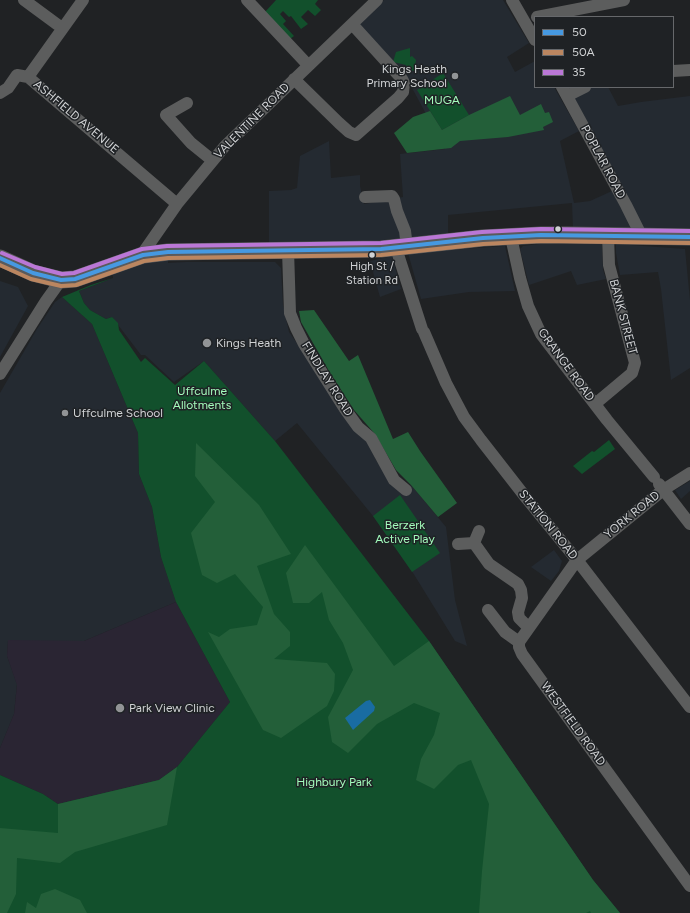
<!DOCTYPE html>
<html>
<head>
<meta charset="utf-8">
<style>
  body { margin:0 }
  #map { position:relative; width:690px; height:913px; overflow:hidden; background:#202224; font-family:Figtree,sans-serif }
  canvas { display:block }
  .legend { position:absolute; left:534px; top:16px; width:140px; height:72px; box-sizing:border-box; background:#1f2225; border:1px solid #66686b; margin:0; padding:5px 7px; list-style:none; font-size:12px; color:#d0d2d4 }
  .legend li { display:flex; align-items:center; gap:8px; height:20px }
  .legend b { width:20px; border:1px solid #66686b }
</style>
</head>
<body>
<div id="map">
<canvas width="690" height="913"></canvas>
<ul class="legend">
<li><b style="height:5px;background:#4699e1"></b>50</li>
<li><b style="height:5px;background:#bb8660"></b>50A</li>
<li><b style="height:5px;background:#ba77d6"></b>35</li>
</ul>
</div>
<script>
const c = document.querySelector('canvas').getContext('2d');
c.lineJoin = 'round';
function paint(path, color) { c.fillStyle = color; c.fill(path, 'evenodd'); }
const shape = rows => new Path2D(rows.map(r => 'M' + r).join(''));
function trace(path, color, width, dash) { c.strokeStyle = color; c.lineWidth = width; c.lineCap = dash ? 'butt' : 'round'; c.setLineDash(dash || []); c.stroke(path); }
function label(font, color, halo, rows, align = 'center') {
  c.font = font + ' Figtree,sans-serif'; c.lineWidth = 3; c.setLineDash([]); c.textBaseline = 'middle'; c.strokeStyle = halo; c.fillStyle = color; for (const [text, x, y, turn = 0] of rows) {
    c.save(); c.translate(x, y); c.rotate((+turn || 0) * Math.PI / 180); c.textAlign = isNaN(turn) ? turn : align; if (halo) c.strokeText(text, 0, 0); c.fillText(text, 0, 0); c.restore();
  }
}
const built = shape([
  [384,0,503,0,529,43,507,57,515,72,535,61,535,87,554,87,579,131,560,141,574,203,590,201,612,191,631,225,629,229,573,229,572,203,448,215,448,235,371,241,269,243,269,191,291,190,297,188,300,156,329,141,331,178,360,175,360,186,364,204,403,197,400,154,445,149,412,88,357,24],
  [567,87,608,87,618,106,641,102,690,96,690,230,641,229],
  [546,243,602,244,603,270,606,279,577,285,571,271,529,285,520,249,523,246],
  [616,244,685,249,690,300,690,368,671,380,661,289,658,272,620,275,616,253],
  [505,246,515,291,469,292,421,299,408,253],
  [168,252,168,263,186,262,275,262,281,268,283,305,289,332,370,447,376,460,398,490,403,492,411,485,446,527,455,600,467,646,455,641,410,568,373,516,297,423,275,441,204,361,174,382,145,355,141,355,112,317,106,319,90,310,84,303,79,291,113,278,112,265],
  [392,256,401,289,380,297,370,261],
  [0,281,18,287,28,306,0,357],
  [62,297,92,324,138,433,139,474,152,507,161,557,176,602,84,641,8,641,7,656,17,684,14,714,0,748,0,393,37,329,55,302],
  [690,481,690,491,681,499,675,490],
  [554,550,562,561,559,571,551,581,531,567]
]);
const industrial = shape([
  [176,602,230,702,177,767,159,780,58,804,43,794,0,775,0,748,14,714,17,685,7,656,8,640,84,641]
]);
const green = shape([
  [276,0,318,0,315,4,321,10,315,16,308,10,301,17,308,24,301,29,291,16,289,17,283,11,280,14,286,21,283,24,294,36,290,39,265,12],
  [410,48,410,57,412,56,416,60,414,71,407,69,406,65,393,62,396,52],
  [443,73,469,115,442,130,417,90],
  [113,278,79,291,84,303,90,310,106,319,112,317,118,323,119,330,141,362,145,358,175,385,204,361,275,441,429,641,593,880,620,913,0,913,0,775,43,794,58,804,159,780,177,767,230,702,176,602,161,557,152,507,139,474,138,433,92,324,62,297,91,285],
  [609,440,615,449,582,474,573,466,592,451,594,452],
  [400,495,440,553,412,572,373,516]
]);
const forest = shape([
  [510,96,520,115,541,104,545,113,549,112,553,122,543,127,544,130,508,137,460,141,451,148,407,153,394,133,413,117,430,111,442,130,469,115],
  [314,310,349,361,358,355,393,439,408,432,420,451,457,503,438,517,411,485,396,470,375,434,354,410,329,371,301,322,299,311],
  [196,443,259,505,291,554,257,566,274,614,290,632,290,646,274,659,327,663,335,674,334,691,327,706,281,738,263,730,208,632,219,637,230,629,257,625,263,607,235,574,217,583,202,575,191,533,215,502,195,476],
  [305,545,394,666,429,641,593,880,620,913,591,913,590,911,586,913,479,913,482,871,489,804,471,760,458,765,434,789,416,780,421,759,434,735,440,713,414,703,377,724,348,753,332,742,328,717,353,670,343,643,329,620,322,592,309,603,293,603,286,573],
  [177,767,167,825,75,852,60,863,17,858,16,894,7,913,0,913,0,828,58,833,58,804,159,780],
  [55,889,80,900,87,913,25,913,27,902,36,908,41,894]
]);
const water = shape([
  [370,700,375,707,374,711,353,730,345,718,366,701]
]);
const minor = shape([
  [24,0,62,28],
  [83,0,28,77,177,204],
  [247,0,308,65],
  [512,0,535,40],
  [537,17,624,0],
  [673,71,690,70],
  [294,79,339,123,349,132,356,135,398,98,403,92,404,83,402,79,352,24],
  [562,87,626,205,642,237],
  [0,93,8,88,17,75,28,77],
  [567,96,585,87],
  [187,103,166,115,191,143,212,160],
  [365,197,392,196,394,199,397,211,405,231,407,247],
  [511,237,520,278,528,306,541,334,607,420,654,477],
  [396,248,422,329],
  [288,250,290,313,296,328,304,344,345,409,358,427,371,438,394,480,406,490],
  [143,255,145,250,177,204,225,146,377,0],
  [424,332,446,383,464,417,481,440,527,499,577,560,690,707],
  [0,374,46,301,61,280],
  [595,404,632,373,635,363,609,265,608,235],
  [690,473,663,490,577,560,519,642,519,647,522,654,690,886],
  [659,484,690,524],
  [474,543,489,564,518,584,521,590,522,598,518,612,519,618,529,628],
  [458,544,474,543,479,531],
  [488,610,505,632,519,642]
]);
const highway = shape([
  [0,258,33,273,61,280,75,279,143,255,168,252,381,249,483,238,541,235,567,235,690,237]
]);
const bus1 = shape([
  [0,258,33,273,61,280,75,279,143,255,168,252,381,249,483,238,541,235,690,237]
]);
const bus2 = shape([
  [0,265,31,279,61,286,76,285,144,261,168,258,381,255,483,244,541,241,690,243]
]);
const bus3 = shape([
  [2,253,35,267,62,274,74,273,142,249,167,246,381,243,482,232,541,229,690,231]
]);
const markers = [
  [455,76,4,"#929496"],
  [558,229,3.5,"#d0d2d4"],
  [372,255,3.5,"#d0d2d4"],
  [207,343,5,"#929496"],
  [65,413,4,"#929496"],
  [120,708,5,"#929496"]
];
const busNames = [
  ["High St /",372,267],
  ["Station Rd",372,281]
];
const poiNames = [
  ["Kings Heath",447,69,"right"],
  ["Primary School",447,83,"right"],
  ["Kings Heath",216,343],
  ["Uffculme School",73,413],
  ["Park View Clinic",129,708]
];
const parkNames = [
  ["MUGA",442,100],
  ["Uffculme",202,391],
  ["Allotments",202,405],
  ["Berzerk",405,525],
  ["Active Play",405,539],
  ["Highbury Park",334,782]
];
const streetNames = [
  ["ASHFIELD AVENUE",76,117,40],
  ["VALENTINE ROAD",252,121,-45],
  ["POPLAR ROAD",603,162,62],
  ["BANK STREET",623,317,75],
  ["GRANGE ROAD",566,365,54],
  ["FINDLAY ROAD",327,379,58],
  ["YORK ROAD",632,515,-39],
  ["STATION ROAD",548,525,51],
  ["WESTFIELD ROAD",573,724,54]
];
paint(built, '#242a31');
paint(industrial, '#2a2533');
paint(green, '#12502c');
paint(forest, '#235f39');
paint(water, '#196ca2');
trace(minor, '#5c5d5d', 12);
trace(highway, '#5a5a5b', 17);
trace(bus1, '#4699e1', 4);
trace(bus2, '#bb8660', 4);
trace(bus3, '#ba77d6', 4);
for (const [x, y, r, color] of markers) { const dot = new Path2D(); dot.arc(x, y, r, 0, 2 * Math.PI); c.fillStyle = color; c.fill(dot); trace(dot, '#1f2225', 1.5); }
label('11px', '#d0d2d4', '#1f2225', busNames);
label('12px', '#d0d2d4', '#1f2225', poiNames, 'left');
label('12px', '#a3fcbc', '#1f2225', parkNames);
label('12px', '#d0d2d4', '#1f2225', streetNames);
</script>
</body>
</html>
